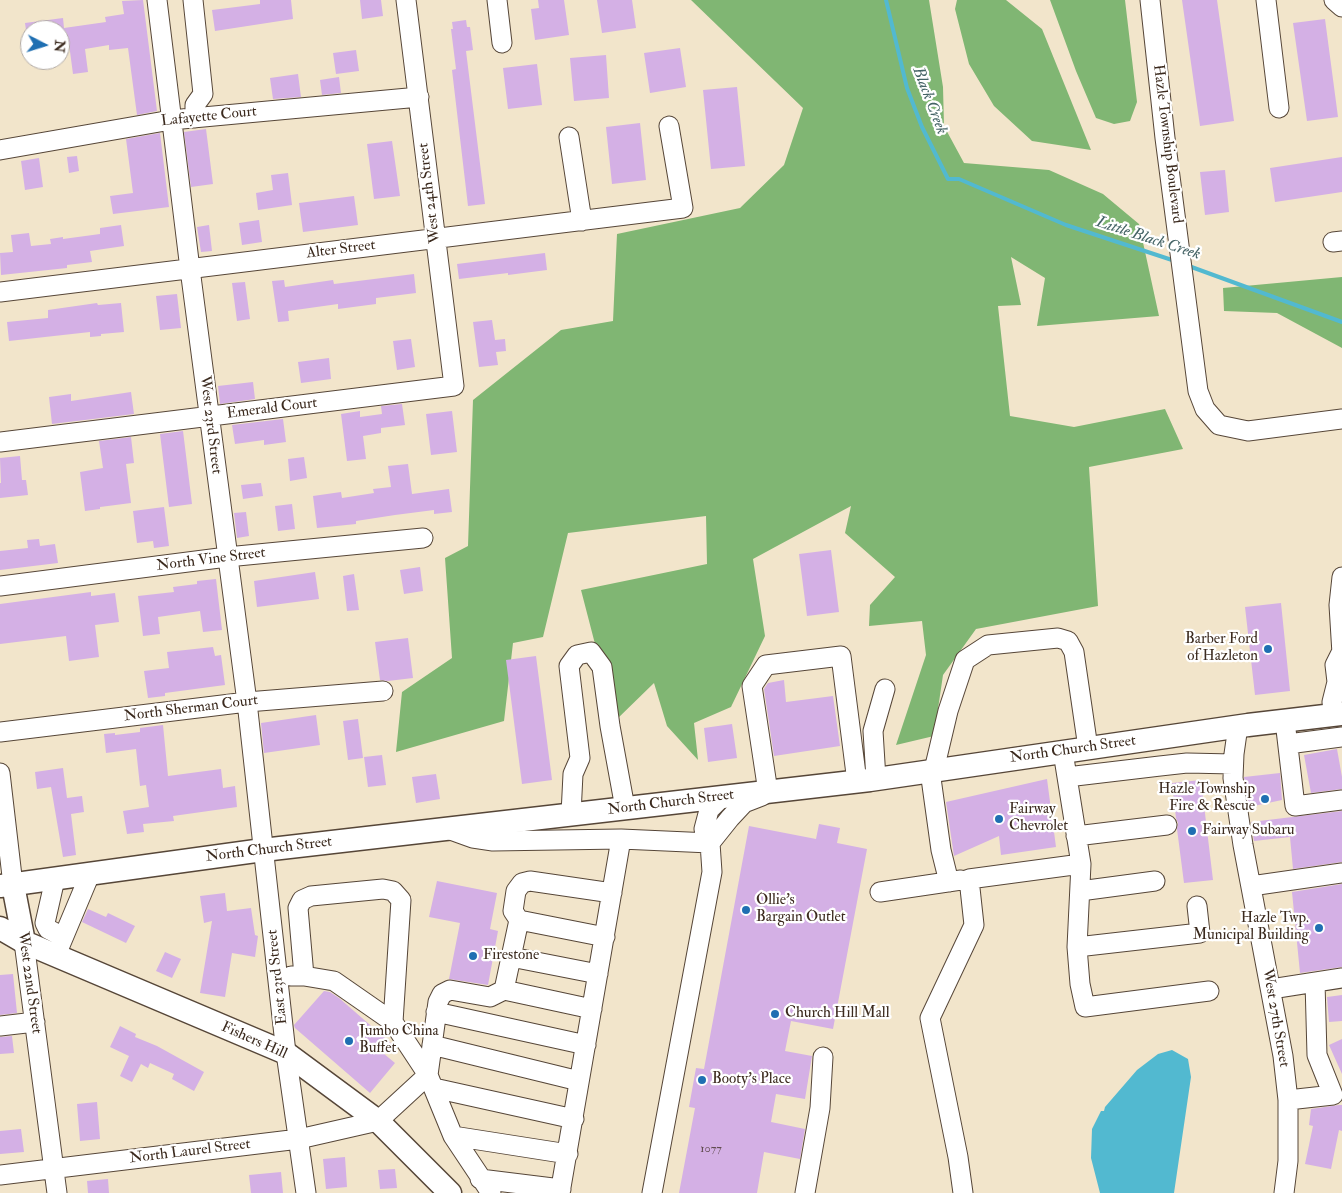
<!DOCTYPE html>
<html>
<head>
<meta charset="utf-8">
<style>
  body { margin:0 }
  #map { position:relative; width:1342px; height:1193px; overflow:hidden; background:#f2e5cb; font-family:"IM FELL Double Pica",serif }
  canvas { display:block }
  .north { position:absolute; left:20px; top:20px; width:50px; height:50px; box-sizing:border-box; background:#fff; border:1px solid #b1aaa5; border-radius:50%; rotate:95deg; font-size:14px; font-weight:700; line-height:20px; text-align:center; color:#3b2a1e }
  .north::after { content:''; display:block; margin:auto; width:18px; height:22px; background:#1f6fb2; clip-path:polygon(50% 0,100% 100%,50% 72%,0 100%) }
</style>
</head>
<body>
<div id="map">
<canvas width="1342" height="1193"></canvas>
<div class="north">N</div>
</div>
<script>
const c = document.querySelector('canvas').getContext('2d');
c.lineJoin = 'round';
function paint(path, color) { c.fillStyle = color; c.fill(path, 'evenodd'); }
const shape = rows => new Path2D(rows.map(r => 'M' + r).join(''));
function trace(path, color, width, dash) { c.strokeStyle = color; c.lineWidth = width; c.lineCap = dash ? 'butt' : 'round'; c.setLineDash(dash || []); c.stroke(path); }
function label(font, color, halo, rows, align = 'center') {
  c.font = font + ' "IM FELL Double Pica",serif'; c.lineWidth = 4.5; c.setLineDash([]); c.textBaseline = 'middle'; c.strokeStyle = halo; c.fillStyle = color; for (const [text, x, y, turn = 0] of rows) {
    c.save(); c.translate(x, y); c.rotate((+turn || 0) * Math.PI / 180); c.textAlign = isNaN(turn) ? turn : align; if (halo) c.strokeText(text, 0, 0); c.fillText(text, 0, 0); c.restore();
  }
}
const forest = shape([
  [691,0,929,0,943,87,944,126,964,163,1049,170,1103,194,1139,224,1159,316,1037,326,1045,278,1011,257,1021,305,998,306,1010,416,1074,427,1165,409,1183,449,1089,467,1098,606,976,629,943,675,934,736,896,745,926,655,922,621,869,626,870,605,895,577,845,533,851,506,753,559,765,636,731,707,694,723,698,760,667,726,654,683,615,721,581,590,707,564,706,516,568,533,543,637,513,643,504,721,396,752,402,692,452,658,445,558,468,546,473,400,561,330,613,321,617,234,740,208,784,165,803,108],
  [957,0,1006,0,1042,29,1091,150,1032,141,994,106,969,64,955,9],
  [1050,0,1125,0,1137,102,1130,121,1114,124,1096,118,1076,71],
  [1342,277,1342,348,1277,313,1224,311,1223,288]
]);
const water = shape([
  [1172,1050,1188,1059,1191,1077,1174,1193,1100,1193,1091,1158,1092,1129,1101,1111,1104,1111,1105,1107,1137,1070,1158,1054]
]);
const stream = shape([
  [886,0,907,88,922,127,948,179,959,179,1066,225,1175,261],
  [1186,265,1342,322]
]);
const building = shape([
  [143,0,157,111,137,115,128,48,109,50,109,45,85,49,88,72,73,74,69,44,60,45,60,30,26,30,25,23,63,18,64,28,106,22,105,17,124,14,122,1],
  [260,0,291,0,293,19,215,31,212,10,260,4],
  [360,0,381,0,383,16,362,19],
  [538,0,564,0,569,35,535,40,531,9,539,8],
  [597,0,632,0,636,28,602,33],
  [1182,0,1217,0,1234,121,1200,126],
  [1325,19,1338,117,1307,121,1293,23],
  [466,20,467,27,470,27,473,50,466,51,485,204,468,206,452,70,456,69,451,29,453,29,452,22],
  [680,48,686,87,650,93,644,53],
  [356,50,359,71,336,74,333,53],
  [606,55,609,98,574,101,570,58],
  [537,64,542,105,508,109,503,68],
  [298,74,301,97,273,99,270,78],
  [339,77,341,93,322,95,320,80],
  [737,87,745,166,711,169,703,90],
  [640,123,646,180,612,184,606,127],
  [206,129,213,184,191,187,184,132],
  [160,133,169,207,113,214,110,196,133,193,126,139],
  [392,141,400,196,374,199,367,144],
  [77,156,79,171,69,173,67,157],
  [1342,157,1342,192,1275,202,1270,168],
  [39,158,43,187,25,190,21,161],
  [1225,170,1229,212,1205,215,1200,172],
  [288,173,292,205,258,210,256,193,273,190,271,175],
  [354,196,358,225,303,232,299,203],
  [259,220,262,242,242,245,239,223],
  [121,225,124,246,90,251,92,262,67,265,67,268,1,275,0,253,13,252,11,235,29,233,31,246,51,244,50,239,63,237,63,239,100,234,100,228],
  [209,225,212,251,201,252,197,227],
  [545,253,547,270,508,275,508,273,459,279,457,264],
  [414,274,416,293,376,298,376,304,338,309,338,304,288,311,289,321,278,322,272,281,284,280,285,287,333,280,334,284],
  [245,282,250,319,237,321,232,283],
  [177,294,181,328,160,330,156,296],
  [97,303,98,305,121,303,124,332,101,334,101,336,90,337,90,332,9,341,7,322,48,318,48,310],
  [492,320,495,340,505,339,506,351,496,352,498,365,479,367,473,322],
  [411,339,415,367,397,370,393,341],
  [329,358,331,379,301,383,298,362],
  [253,382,255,399,220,404,218,386],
  [131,392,134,414,52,424,49,397,71,394,71,401],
  [402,404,405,425,381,428,381,433,363,436,366,459,347,461,341,414,360,411,360,417,382,414,381,406],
  [452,411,457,452,431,455,426,414],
  [283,419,286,442,264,445,264,440,235,444,232,425],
  [183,431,192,504,169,507,160,434],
  [131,437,134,463,126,464,131,503,100,507,100,509,85,511,80,472,103,468,99,441],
  [20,456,22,480,26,480,28,495,0,498,0,483,1,483,0,458],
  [304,457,307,478,290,481,288,459],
  [408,464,412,494,449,489,452,512,434,514,434,510,395,515,356,521,356,524,317,528,313,496,341,492,342,498,374,493,373,489,391,487,388,466],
  [261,483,263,496,243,499,241,485],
  [292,504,295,529,278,531,275,506],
  [164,507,169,546,154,548,153,541,137,543,133,511],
  [246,512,249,536,237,538,234,513],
  [39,539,40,546,55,544,58,563,0,570,0,551,28,548,27,540],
  [831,550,839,612,807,616,799,554],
  [420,567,423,591,404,594,400,570],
  [315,572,319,599,257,607,254,581],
  [354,574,359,610,347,611,343,576],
  [216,579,222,630,203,632,200,611,158,617,160,634,143,636,138,596,174,592,173,587,197,584,197,581],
  [91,592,91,596,115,593,119,622,95,625,99,657,69,661,66,636,0,644,0,604],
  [1281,603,1290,691,1255,695,1245,607],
  [408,638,413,678,388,681,380,680,375,642],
  [213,647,215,656,221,655,225,685,165,693,165,696,148,698,144,671,169,668,167,652],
  [536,656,552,780,522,784,506,660],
  [784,680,786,702,833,696,840,746,774,756,764,689,768,683],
  [316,715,320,745,264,753,261,723],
  [358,719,363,758,348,760,343,721],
  [732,724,737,758,708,762,704,728],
  [163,725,168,776,221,769,223,788,235,786,237,807,173,816,174,821,143,824,144,832,127,834,123,811,149,807,146,785,140,786,136,749,106,753,104,734,115,733,115,735,140,732,140,728],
  [1337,749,1342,777,1342,789,1311,793,1304,755],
  [382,755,386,785,368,787,364,757],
  [63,768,67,798,82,796,84,812,71,814,76,855,63,857,51,787,37,789,35,772],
  [1280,773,1282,800,1249,807,1244,777],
  [436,774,440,799,416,803,412,777],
  [1047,779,1056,847,1001,855,999,836,954,856,946,802],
  [1201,780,1213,880,1184,883,1177,829,1178,823,1176,818,1172,783],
  [1342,811,1342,862,1293,869,1290,837,1254,841,1251,822],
  [819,824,840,828,837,843,867,849,833,1029,791,1021,785,1051,812,1056,805,1099,776,1094,771,1122,805,1129,800,1159,764,1152,757,1193,679,1193,695,1108,689,1107,696,1068,704,1069,749,826,816,839],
  [437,881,497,893,490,929,498,931,488,985,449,979,460,923,429,917],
  [1342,884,1342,967,1300,973,1292,892],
  [225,893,227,911,251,908,255,935,258,936,255,957,232,953,225,997,200,993,212,921,204,923,200,896],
  [88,909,106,917,108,913,135,926,126,943,82,922],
  [165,952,181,959,172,978,156,971],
  [13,974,17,1013,0,1015,0,975],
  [324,991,330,992,339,998,392,1044,383,1053,395,1063,370,1093,295,1028,294,1025],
  [1342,995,1342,1021,1329,1022,1327,997],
  [120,1026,136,1034,135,1037,157,1046,204,1072,194,1091,172,1079,174,1074,150,1063,148,1068,141,1064,132,1082,120,1076,129,1056,110,1047],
  [12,1036,14,1053,0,1054,0,1037],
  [1342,1039,1342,1074,1329,1045],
  [97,1102,100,1139,80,1141,77,1104],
  [1339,1105,1342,1105,1342,1131,1339,1130,1331,1169,1305,1164,1313,1126,1309,1125,1311,1109],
  [21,1129,24,1152,0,1154,0,1131],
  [345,1157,347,1187,326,1189,323,1159],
  [395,1169,397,1188,380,1189,378,1170],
  [281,1172,283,1193,251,1193,249,1175],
  [108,1179,109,1193,88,1193,87,1181]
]);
const minor = shape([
  [157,0,190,269,247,702,286,1053,306,1193],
  [193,0,203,94,195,105,195,118],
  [497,0,502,43],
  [1150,0,1165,138,1198,391,1205,409,1219,425,1248,431,1342,419],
  [1266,0,1279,108],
  [1334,0,1342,7],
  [569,137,582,221],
  [0,150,171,120,419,97],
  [1333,242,1342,241],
  [0,292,683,208,669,126],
  [0,442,454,386,406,0],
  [1342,577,1339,605,1342,654],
  [0,586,227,557,423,538],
  [1335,715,1332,702,1337,682,1335,665,1341,653],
  [1285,721,1295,806,1342,800],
  [1238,726,1234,754,1233,778,1243,845,1283,1056,1288,1100,1288,1161,1284,1193],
  [0,732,247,702,383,691],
  [1288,744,1342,737],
  [934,770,948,711,965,660,988,645,1058,638,1068,641,1074,652,1088,748],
  [930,771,941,850,949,882],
  [0,773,13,885],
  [1067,777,1160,766,1187,763,1233,764],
  [876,779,873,731,885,689],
  [768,792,752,686,766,665,841,656,857,782],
  [722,797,709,810,704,829,710,843,730,818,744,803,762,796],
  [571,814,573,774,580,758,569,666,577,655,591,652,602,667,610,726,625,808],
  [448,829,473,838,493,841,621,839,710,843,712,872,652,1193],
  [1076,836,1167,825],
  [1081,864,1077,947,1080,984,1085,1007,1209,991],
  [55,879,45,923,48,929,63,937],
  [1251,886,1342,873],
  [1080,891,1155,881],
  [880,892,961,880],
  [519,920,605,937],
  [24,942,57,1193],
  [1077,947,1200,933,1197,906],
  [56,955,90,874],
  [511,957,598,974],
  [291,976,304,976,334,981,393,1022,428,1075],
  [304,976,298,908,302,900,311,896,383,889,393,891,401,900,393,1022],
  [1271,989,1342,978],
  [504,990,519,920,513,911,516,891,522,883,530,881,612,893],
  [436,1012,586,1045],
  [0,1026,35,1022],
  [432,1045,579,1081],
  [428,1075,438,1002,442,994,450,990,490,997,504,990,592,1009],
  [434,1088,574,1119],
  [1288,1100,1333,1095,1317,1055,1315,982],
  [453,1136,568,1154],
  [0,1175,299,1139,378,1121,428,1075,453,1136,491,1193],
  [480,1179,561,1189],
  [560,1193,621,839],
  [805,1193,820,1108,823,1057],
  [963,1193,958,1157,930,1018,974,925,969,879,1081,864,1063,752]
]);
const major = shape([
  [13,885,24,942],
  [0,886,263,850,870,780,1248,725,1342,714],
  [0,928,24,942,286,1053,378,1121,450,1193]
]);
const markers = [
  [1268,649,5,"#1f6fb2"],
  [1265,799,5,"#1f6fb2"],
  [999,819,5,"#1f6fb2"],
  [1192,831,5,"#1f6fb2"],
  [746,910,5,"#1f6fb2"],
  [1319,928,5,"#1f6fb2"],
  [473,956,5,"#1f6fb2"],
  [775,1014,5,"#1f6fb2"],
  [349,1041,5,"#1f6fb2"],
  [702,1080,5,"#1f6fb2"]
];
const numberNames = [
  ["1077",711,1149]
];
const streetNames = [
  ["Lafayette Court",209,117,-6],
  ["Hazle Township Boulevard",1167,144,83],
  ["West 24th Street",430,193,-97],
  ["Alter Street",341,250,-7],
  ["Emerald Court",272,409,-7],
  ["West 23rd Street",210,425,83],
  ["North Vine Street",211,560,-7],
  ["North Sherman Court",191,709,-7],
  ["North Church Street",1073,750,-8],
  ["North Church Street",671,803,-7],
  ["North Church Street",269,850,-7],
  ["East 23rd Street",278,977,-96],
  ["West 22nd Street",29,983,82],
  ["West 27th Street",1275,1018,80],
  ["Fishers Hill",254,1041,24],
  ["North Laurel Street",190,1152,-7]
];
const poiNames = [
  ["Barber Ford",1258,640,"right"],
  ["of Hazleton",1258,657,"right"],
  ["Hazle Township",1255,790,"right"],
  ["Fire & Rescue",1255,807,"right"],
  ["Fairway",1009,810],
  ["Chevrolet",1009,827],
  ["Fairway Subaru",1202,831],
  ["Ollie's",756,901],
  ["Bargain Outlet",756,918],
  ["Hazle Twp.",1309,919,"right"],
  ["Municipal Building",1309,936,"right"],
  ["Firestone",483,956],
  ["Church Hill Mall",785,1014],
  ["Jumbo China",359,1032],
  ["Buffet",359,1049],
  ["Booty's Place",712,1080]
];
const waterNames = [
  ["Black Creek",929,101,69],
  ["Little Black Creek",1148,239,18]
];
paint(forest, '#80b673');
paint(water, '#52b9d0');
trace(stream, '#52b9d0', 4);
paint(building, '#d4b0e5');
trace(minor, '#564638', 21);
trace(major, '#564638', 25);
trace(minor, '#fff', 19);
trace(major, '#fff', 22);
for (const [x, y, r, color] of markers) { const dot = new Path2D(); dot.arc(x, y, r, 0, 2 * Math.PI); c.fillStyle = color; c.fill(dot); trace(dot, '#fff', 2); }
label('12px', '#614c50', null, numberNames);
label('15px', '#3b2a1e', '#fff', streetNames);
label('15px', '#3b2a1e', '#fff', poiNames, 'left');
label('italic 16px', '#446365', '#fff', waterNames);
</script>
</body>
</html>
